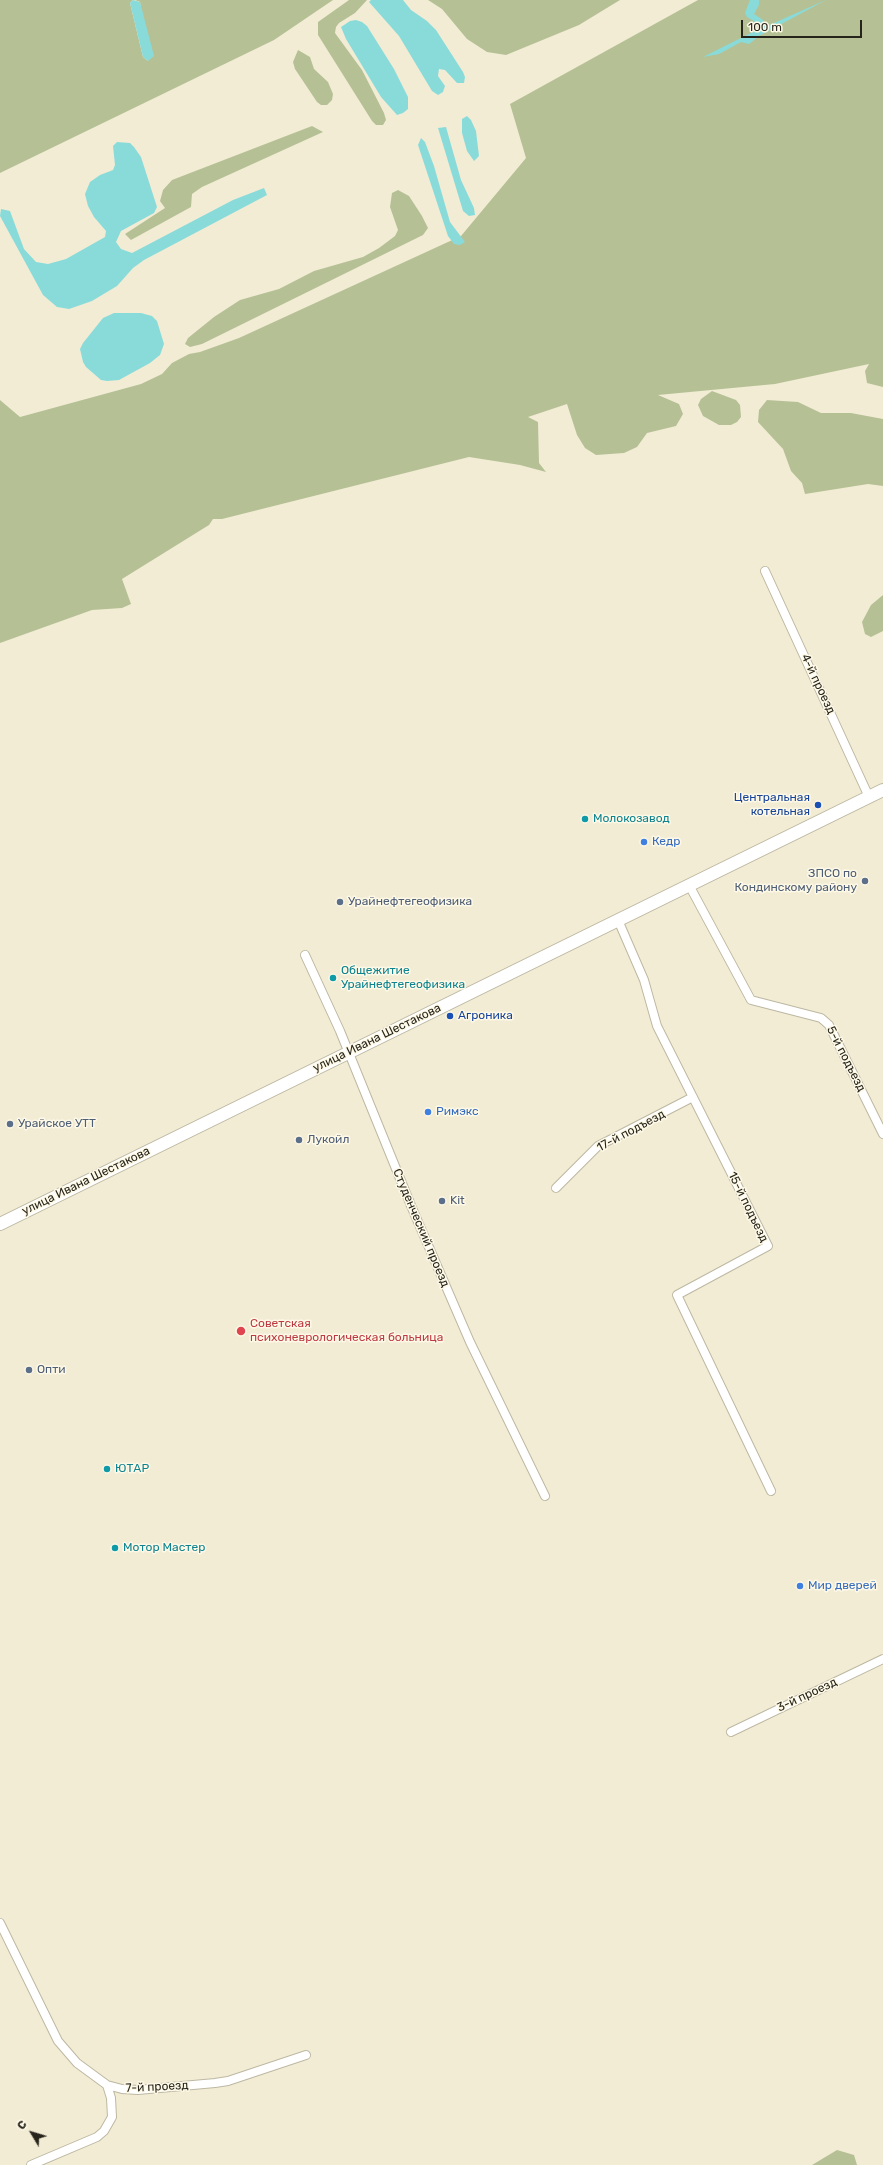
<!DOCTYPE html>
<html>
<head>
<meta charset="utf-8">
<style>
  body { margin:0 }
  #map { position:relative; width:883px; height:2165px; overflow:hidden; background:#f2ecd5; font-family:Rubik,sans-serif }
  canvas { display:block }
  .north { position:absolute; left:12px; top:2113px; width:40px; height:40px; -webkit-text-stroke:3px #fef9e7; paint-order:stroke; rotate:308deg; font-size:11px; font-weight:700; line-height:16px; text-align:center; color:#26241b }
  .north::after { content:''; display:block; margin:auto; width:14px; height:18px; background:#26241b; clip-path:polygon(50% 0,100% 100%,50% 72%,0 100%) }
  .scale { position:absolute; left:741px; top:20px; width:121px; height:18px; box-sizing:border-box; border:2px solid #26241b; border-top:0; padding-left:5px; font-size:12px; line-height:14px; white-space:nowrap; color:#26241b; -webkit-text-stroke:3px #fef9e7; paint-order:stroke }
</style>
</head>
<body>
<div id="map">
<canvas width="883" height="2165"></canvas>
<div class="north">С</div>
<div class="scale">100 m</div>
</div>
<script>
const c = document.querySelector('canvas').getContext('2d');
c.lineJoin = 'round';
function paint(path, color) { c.fillStyle = color; c.fill(path, 'evenodd'); }
const shape = rows => new Path2D(rows.map(r => 'M' + r).join(''));
function trace(path, color, width, dash) { c.strokeStyle = color; c.lineWidth = width; c.lineCap = dash ? 'butt' : 'round'; c.setLineDash(dash || []); c.stroke(path); }
function label(font, color, halo, rows, align = 'center') {
  c.font = font + ' Rubik,sans-serif'; c.lineWidth = 3; c.setLineDash([]); c.textBaseline = 'middle'; c.strokeStyle = halo; c.fillStyle = color; for (const [text, x, y, turn = 0] of rows) {
    c.save(); c.translate(x, y); c.rotate((+turn || 0) * Math.PI / 180); c.textAlign = isNaN(turn) ? turn : align; if (halo) c.strokeText(text, 0, 0); c.fillText(text, 0, 0); c.restore();
  }
}
const green = shape([
  [0,0,133,0,130,3,143,57,148,61,140,2,135,0,333,0,274,40,0,173],
  [349,0,367,0,355,13,339,23,336,27,335,33,362,70,384,113,386,120,383,125,376,125,372,121,318,35,318,22],
  [428,0,620,0,579,25,506,55,487,52,467,39,442,9],
  [698,0,883,0,883,387,867,383,865,371,869,364,775,384,658,395,679,404,683,414,676,426,647,433,637,447,624,453,596,455,585,448,577,435,567,404,528,417,538,422,539,463,546,472,520,465,469,457,222,519,213,519,209,525,122,579,131,604,122,608,92,610,0,643,0,400,20,417,141,384,162,374,172,363,189,354,200,352,239,338,461,236,526,158,510,104],
  [298,50,310,57,314,69,328,82,333,94,332,100,327,105,321,105,317,102,295,69,293,62],
  [312,126,323,132,202,187,192,194,191,207,131,240,125,234,165,208,160,201,163,190,172,180],
  [398,190,409,196,422,216,428,228,423,235,202,344,190,347,185,344,188,338,214,317,240,300,279,289,314,271,363,257,379,248,395,236,398,230,390,207,392,193],
  [712,391,736,400,740,405,741,417,737,422,731,425,719,425,703,416,698,405,701,399],
  [767,400,798,402,821,413,851,413,883,419,883,486,868,484,805,494,802,483,791,471,783,449,758,422,759,410],
  [883,595,883,631,871,637,865,634,862,622,871,605],
  [837,2150,854,2155,857,2165,812,2165]
]);
const water = shape([
  [133,0,140,2,154,56,148,61,143,57,130,3],
  [371,0,403,0,411,10,427,21,436,30,463,72,465,77,464,83,457,83,445,70,439,69,438,76,445,86,443,92,438,95,432,91,399,36,369,2],
  [750,0,759,0,759,5,754,14,763,20,765,27,826,0,759,36,749,44,741,42,719,54,703,57,759,29,754,21,747,17,745,13],
  [356,20,362,22,367,26,394,69,408,97,408,109,403,113,397,115,381,97,346,39,341,27,350,21],
  [467,116,471,120,476,131,479,156,474,161,467,151,462,133,462,119],
  [446,127,461,180,474,208,475,215,469,216,463,211,438,128],
  [421,138,425,142,434,166,450,222,465,242,460,245,454,244,448,236,418,145],
  [117,142,130,143,134,147,141,157,157,207,154,213,121,231,116,242,121,249,132,253,233,200,264,188,267,195,144,260,133,268,117,286,92,301,69,309,57,307,43,295,0,216,1,209,10,211,24,249,36,262,48,264,66,259,105,237,106,231,94,217,88,206,85,194,90,182,100,175,113,170,115,165,113,146],
  [114,313,141,313,152,316,157,321,164,344,160,355,150,363,119,380,107,381,101,380,86,367,83,362,80,349,83,343,103,318]
]);
const street = shape([
  [765,571,869,797],
  [689,885,751,1000,821,1018,829,1025,883,1134],
  [618,920,644,980,657,1026,768,1246,677,1295,771,1491],
  [305,955,340,1031,412,1208,470,1342,545,1496],
  [556,1188,598,1146,693,1097],
  [731,1732,883,1659],
  [0,1923,58,2041,77,2063,107,2085,122,2089,138,2090,215,2083,228,2081,306,2055],
  [31,2165,97,2137,104,2131,112,2117,111,2098,107,2085]
]);
const primary = shape([
  [0,1224,883,790]
]);
const markers = [
  [818,805,4,"#1a4fb4"],
  [585,819,4,"#0f9aa8"],
  [644,842,4,"#3f7fe0"],
  [865,881,4,"#5c6f8a"],
  [340,902,4,"#5c6f8a"],
  [333,978,4,"#0f9aa8"],
  [450,1016,4,"#1a4fb4"],
  [428,1112,4,"#3f7fe0"],
  [10,1124,4,"#5c6f8a"],
  [299,1140,4,"#5c6f8a"],
  [442,1201,4,"#5c6f8a"],
  [241,1331,5,"#e0444e"],
  [29,1370,4,"#5c6f8a"],
  [107,1469,4,"#0f9aa8"],
  [115,1548,4,"#0f9aa8"],
  [800,1586,4,"#3f7fe0"]
];
const streetNames = [
  ["4-й проезд",818,684,65],
  ["улица Ивана Шестакова",377,1038,-26],
  ["5-й подъезд",846,1059,63],
  ["17-й подъезд",631,1131,-28],
  ["улица Ивана Шестакова",86,1181,-26],
  ["15-й подъезд",748,1207,64],
  ["Студенческий проезд",421,1228,67],
  ["3-й проезд",807,1695,-25],
  ["7-й проезд",157,2087,-3]
];
const transitNames = [
  ["Центральная",810,798],
  ["котельная",810,812],
  ["Агроника",458,1016,"left"]
];
const cultureNames = [
  ["Молокозавод",593,819],
  ["Общежитие",341,971],
  ["Урайнефтегеофизика",341,985],
  ["ЮТАР",115,1469],
  ["Мотор Мастер",123,1548]
];
const shopNames = [
  ["Кедр",652,842],
  ["Римэкс",436,1112],
  ["Мир дверей",808,1586]
];
const serviceNames = [
  ["ЗПСО по",857,874,"right"],
  ["Кондинскому району",857,888,"right"],
  ["Урайнефтегеофизика",348,902],
  ["Урайское УТТ",18,1124],
  ["Лукойл",307,1140],
  ["Kit",450,1201],
  ["Опти",37,1370]
];
const healthNames = [
  ["Советская",250,1324],
  ["психоневрологическая больница",250,1338]
];
paint(green, '#b5c195');
paint(water, '#89dbda');
trace(street, '#bdb8a2', 10);
trace(primary, '#bdb8a2', 14);
trace(street, '#fff', 8);
trace(primary, '#fff', 12);
for (const [x, y, r, color] of markers) { const dot = new Path2D(); dot.arc(x, y, r, 0, 2 * Math.PI); c.fillStyle = color; c.fill(dot); trace(dot, '#fef9e7', 1.5); }
label('12px', '#26241b', '#fef9e7', streetNames);
label('12px', '#164399', '#fef9e7', transitNames, 'right');
label('12px', '#0d838f', '#fef9e7', cultureNames, 'left');
label('12px', '#366cbe', '#fef9e7', shopNames, 'left');
label('12px', '#4e5e75', '#fef9e7', serviceNames, 'left');
label('12px', '#be3a42', '#fef9e7', healthNames, 'left');
</script>
</body>
</html>
